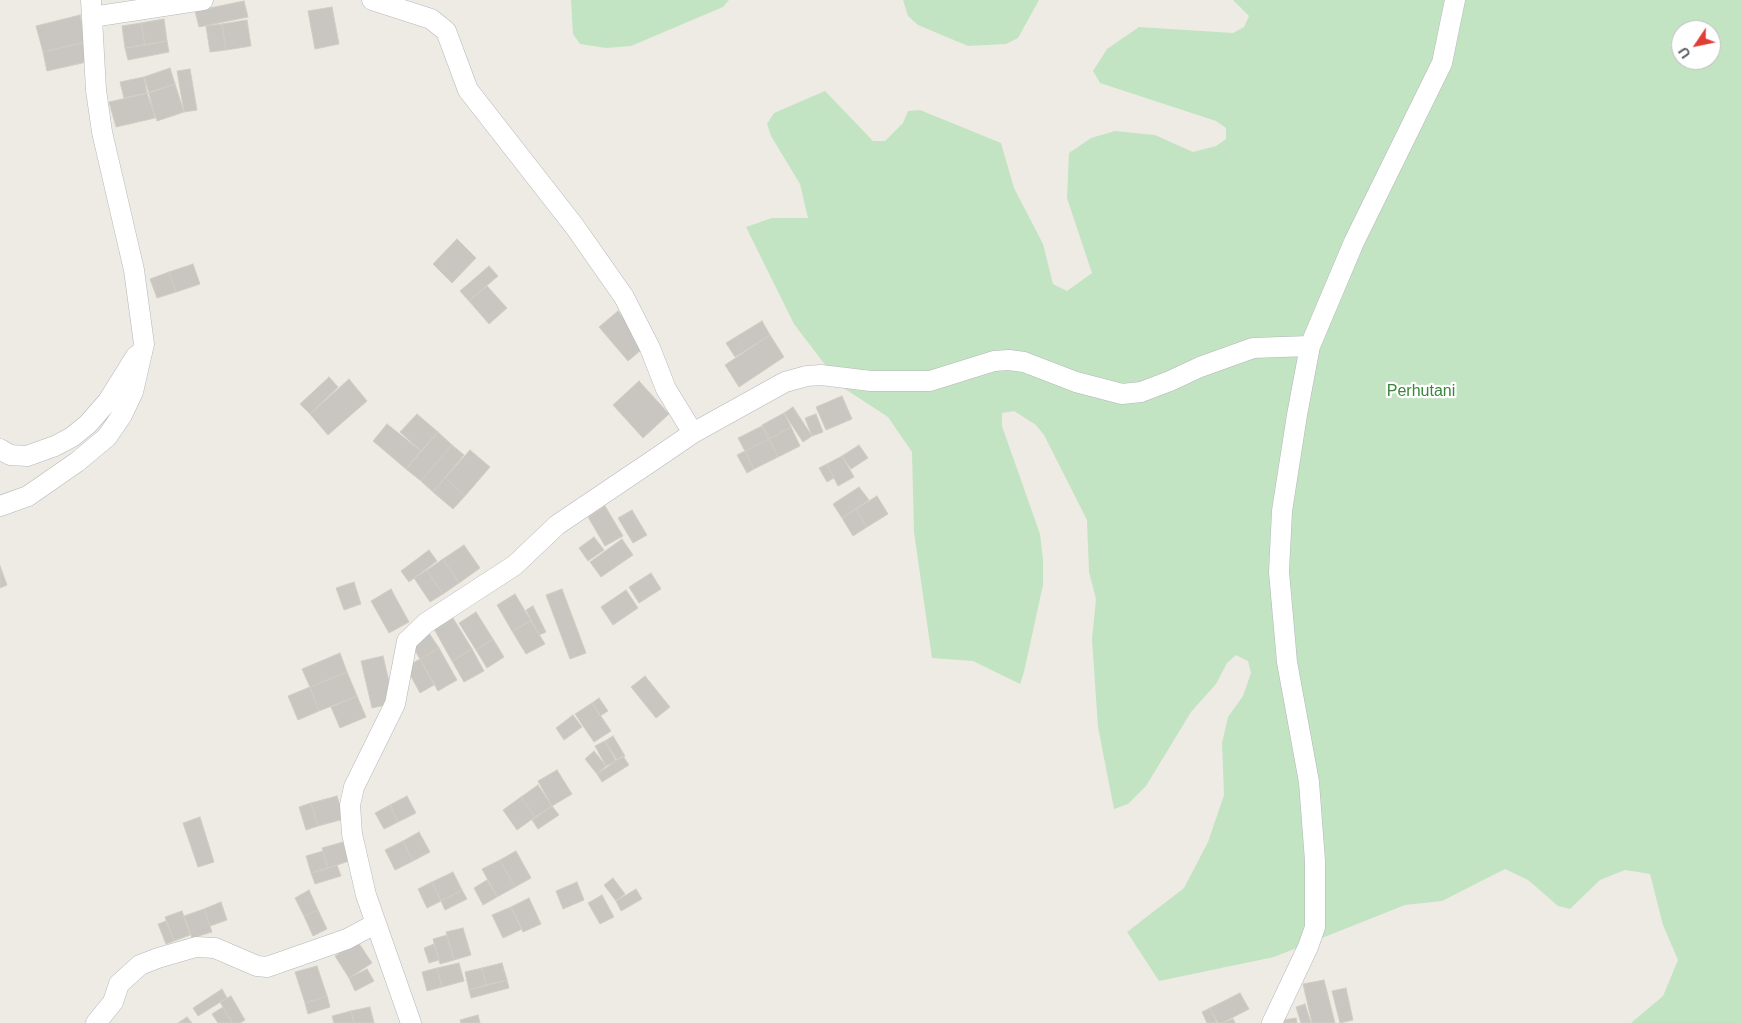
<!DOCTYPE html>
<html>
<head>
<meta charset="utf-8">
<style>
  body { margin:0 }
  #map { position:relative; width:1741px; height:1023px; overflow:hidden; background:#eeebe4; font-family:Helvetica,sans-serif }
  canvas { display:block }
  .north { position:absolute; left:1671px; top:20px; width:50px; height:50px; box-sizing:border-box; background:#fff; border:1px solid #bebfc1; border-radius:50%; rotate:236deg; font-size:14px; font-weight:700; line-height:20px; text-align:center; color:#5c6064 }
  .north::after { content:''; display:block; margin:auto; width:18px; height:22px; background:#e03f37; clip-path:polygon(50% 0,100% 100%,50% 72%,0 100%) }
</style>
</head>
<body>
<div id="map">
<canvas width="1741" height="1023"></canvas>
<div class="north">U</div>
</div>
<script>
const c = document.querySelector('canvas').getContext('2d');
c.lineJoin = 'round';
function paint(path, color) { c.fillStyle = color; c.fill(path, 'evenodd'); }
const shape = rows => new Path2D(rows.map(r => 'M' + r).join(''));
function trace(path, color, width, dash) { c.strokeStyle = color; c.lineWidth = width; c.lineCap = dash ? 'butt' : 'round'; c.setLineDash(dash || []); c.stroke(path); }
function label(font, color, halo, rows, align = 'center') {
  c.font = font + ' Helvetica,sans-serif'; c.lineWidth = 4.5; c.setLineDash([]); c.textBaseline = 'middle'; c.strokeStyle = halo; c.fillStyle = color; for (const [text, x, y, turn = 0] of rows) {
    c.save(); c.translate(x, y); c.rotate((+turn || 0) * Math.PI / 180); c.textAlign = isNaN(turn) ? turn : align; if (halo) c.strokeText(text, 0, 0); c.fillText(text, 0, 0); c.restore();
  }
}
const green = shape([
  [571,0,729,0,723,7,631,46,606,48,580,44,573,34],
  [903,0,1039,0,1018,38,1006,44,968,46,918,25,908,16],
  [1233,0,1741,0,1741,1023,1631,1023,1663,996,1678,960,1663,925,1650,874,1625,870,1600,880,1570,909,1558,906,1528,880,1505,869,1442,901,1405,905,1274,957,1159,981,1127,932,1184,888,1208,842,1224,795,1222,743,1228,717,1243,696,1251,673,1248,661,1236,655,1227,663,1216,684,1191,712,1146,786,1128,804,1114,809,1098,727,1092,639,1096,599,1089,572,1087,520,1044,435,1036,425,1014,411,1002,413,1002,426,1040,534,1043,559,1043,585,1024,672,1020,684,973,661,932,658,914,532,912,452,888,417,842,387,794,324,746,227,772,218,808,218,800,184,771,136,767,124,774,113,825,91,873,141,885,141,903,123,908,111,920,110,1001,143,1014,188,1043,244,1053,284,1067,291,1092,273,1067,198,1069,153,1091,138,1115,131,1155,135,1193,152,1216,146,1226,139,1226,128,1216,121,1100,83,1093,71,1107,49,1139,27,1233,33,1244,27,1249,16],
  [1681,30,1711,30,1711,60,1681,60]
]);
const building = shape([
  [244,1,248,17,199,27,195,11,244,1],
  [332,7,339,44,315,49,308,11,332,7],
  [80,15,86,42,43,52,36,26,80,15],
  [164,19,167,41,145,45,141,23,164,19],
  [247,20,251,46,226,50,222,24,247,20],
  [141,23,145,45,125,48,122,26,141,23],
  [222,24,226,50,210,52,206,26,222,24],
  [167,41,169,52,128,60,125,48,167,41],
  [86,42,91,61,47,71,43,52,86,42],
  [170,68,175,84,149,93,144,77,170,68],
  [190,69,197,110,184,112,177,71,190,69],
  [144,77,147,93,124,98,120,82,144,77],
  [175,84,184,112,157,121,147,93,175,84],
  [149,93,155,118,116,127,109,102,149,93],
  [457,239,476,258,452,283,433,264,457,239],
  [193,264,200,284,176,292,169,272,193,264],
  [489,266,498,276,469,301,460,291,489,266],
  [169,272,176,292,157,298,150,279,169,272],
  [487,286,507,308,489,324,469,301,487,286],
  [618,311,646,346,628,361,599,327,618,311],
  [762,321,770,335,735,357,726,343,762,321],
  [770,335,784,357,739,387,725,365,770,335],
  [329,377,338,387,310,414,300,404,329,377],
  [349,379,367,401,328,435,310,414,349,379],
  [639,381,669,414,643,438,613,405,639,381],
  [842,396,852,419,826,430,816,407,842,396],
  [793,407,812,436,803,442,784,413,793,407],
  [784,413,791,427,769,439,762,425,784,413],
  [417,414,438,432,421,451,400,432,417,414],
  [816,414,823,432,812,436,805,418,816,414],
  [387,424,421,451,406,469,373,441,387,424],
  [762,426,769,439,745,451,738,438,762,426],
  [791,427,800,446,778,457,769,439,791,427],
  [438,432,452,445,421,481,406,469,438,432],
  [769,439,778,457,754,469,745,451,769,439],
  [452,445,464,455,433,492,421,481,452,445],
  [859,445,868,458,851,469,842,456,859,445],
  [470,450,490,467,465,496,445,478,470,450],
  [745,451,754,469,747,473,737,455,745,451],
  [842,456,854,477,838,486,827,464,842,456],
  [827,464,834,478,827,482,819,468,827,464],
  [445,478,465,496,453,509,433,492,445,478],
  [859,487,869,500,842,518,833,504,859,487],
  [877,496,888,514,867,527,856,509,877,496],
  [605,506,623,536,605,546,588,517,605,506],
  [856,509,867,527,853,536,842,518,856,509],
  [632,510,647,535,633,543,618,518,632,510],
  [594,537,604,550,588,561,579,548,594,537],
  [622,539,633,555,601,577,590,562,622,539],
  [464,545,480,568,459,583,443,559,464,545],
  [429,550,437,561,409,582,401,571,429,550],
  [443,559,459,583,443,594,427,570,443,559],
  [0,566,7,585,0,588,0,566],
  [427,570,443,594,430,602,414,578,427,570],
  [651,573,661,589,639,603,629,587,651,573],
  [354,582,361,604,344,610,336,588,354,582],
  [391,589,409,622,389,633,371,601,391,589],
  [562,589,586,653,570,659,546,595,562,589],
  [626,590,638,608,613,625,601,607,626,590],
  [515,594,531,621,512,631,497,605,515,594],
  [533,606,546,632,539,635,526,610,533,606],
  [476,612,493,639,476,650,459,623,476,612],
  [453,618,472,649,452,661,434,629,453,618],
  [531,621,545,644,526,654,512,631,531,621],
  [429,633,439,648,420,659,410,642,429,633],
  [493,639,504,657,487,668,476,650,493,639],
  [439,648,457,680,438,691,420,659,439,648],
  [472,649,484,671,464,682,452,661,472,649],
  [340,653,347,672,310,687,302,669,340,653],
  [383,656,394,703,372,708,361,661,383,656],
  [420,659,434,685,420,693,406,667,420,659],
  [347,672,357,696,319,711,310,687,347,672],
  [645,676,670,707,656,718,631,687,645,676],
  [310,687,319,711,298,720,288,696,310,687],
  [357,696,366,717,340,728,331,707,357,696],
  [599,698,608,711,600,716,592,703,599,698],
  [592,703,611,731,594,742,575,714,592,703],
  [573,715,582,727,564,740,556,728,573,715],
  [613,736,625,756,617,760,605,741,613,736],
  [605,741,616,761,606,766,595,746,605,741],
  [594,751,606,766,597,774,585,759,594,751],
  [623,756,629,765,602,782,597,774,623,756],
  [557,770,572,794,552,806,538,781,557,770],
  [538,785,552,806,535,817,521,797,538,785],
  [337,796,344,819,318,826,311,803,337,796],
  [407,796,416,813,398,822,390,805,407,796],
  [521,797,535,817,517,830,503,810,521,797],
  [311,803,318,826,306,830,299,807,311,803],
  [390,805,398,822,384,829,375,813,390,805],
  [552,806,559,815,538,829,532,820,552,806],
  [200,817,214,862,198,867,183,823,200,817],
  [419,832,430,852,413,861,403,841,419,832],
  [403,841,413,861,395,870,385,850,403,841],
  [343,842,349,861,328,868,322,848,343,842],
  [323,851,328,868,311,873,306,856,323,851],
  [516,851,531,878,515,887,500,860,516,851],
  [500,860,515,887,497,897,482,869,500,860],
  [337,865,341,876,315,884,311,873,337,865],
  [453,872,462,890,441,901,432,882,453,872],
  [613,878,625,894,616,901,604,885,613,878],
  [487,880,497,897,483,905,474,888,487,880],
  [432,882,441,901,427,908,418,889,432,882],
  [577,882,584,900,563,909,556,891,577,882],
  [636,889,642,899,621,911,616,901,636,889],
  [309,890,318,910,304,916,295,898,309,890],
  [462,890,467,899,445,910,441,901,462,890],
  [602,895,614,917,600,924,588,903,602,895],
  [529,898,541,924,523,932,511,907,529,898],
  [221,902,227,920,210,926,204,909,221,902],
  [511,907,522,929,503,938,492,915,511,907],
  [204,909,212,932,192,938,184,916,204,909],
  [318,910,327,929,313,936,304,916,318,910],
  [182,911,190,935,174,941,165,917,182,911],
  [166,921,174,941,166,944,158,924,166,921],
  [463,928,471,955,454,960,446,932,463,928],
  [447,935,454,960,440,964,433,939,447,935],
  [358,942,372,963,349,978,335,956,358,942],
  [434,944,439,960,429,963,424,948,434,944],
  [459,963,464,981,442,987,437,968,459,963],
  [502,963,507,980,486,985,482,968,502,963],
  [317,966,327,996,305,1003,295,972,317,966],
  [437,968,442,987,427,991,422,972,437,968],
  [482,968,486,985,469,990,465,972,482,968],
  [367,969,374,981,355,991,349,978,367,969],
  [507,980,509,988,471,998,469,990,507,980],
  [1324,980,1335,1023,1312,1023,1303,984,1324,980],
  [1346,988,1353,1020,1340,1023,1332,991,1346,988],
  [222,989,227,998,198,1016,193,1008,222,989],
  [1240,993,1249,1009,1222,1023,1218,1023,1210,1008,1240,993],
  [231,996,245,1020,240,1023,232,1023,220,1002,231,996],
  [327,996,330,1007,308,1014,305,1003,327,996],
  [1305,1004,1311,1023,1301,1023,1296,1007,1305,1004],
  [223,1007,232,1023,218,1023,212,1014,223,1007],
  [370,1007,374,1023,354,1023,351,1011,370,1007],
  [1210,1008,1217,1023,1207,1023,1202,1012,1210,1008],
  [351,1011,354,1023,334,1023,332,1016,351,1011],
  [478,1015,480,1023,461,1023,460,1020,478,1015],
  [187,1017,192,1023,178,1023,187,1017],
  [1296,1018,1297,1023,1276,1023,1276,1021,1296,1018],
  [1233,1019,1235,1023,1223,1023,1233,1019]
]);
const minor = shape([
  [372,0,431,19,446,31,468,90,575,227,624,297,650,348,666,389,693,433],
  [92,17,203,0],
  [0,449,10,455,27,456,55,446,72,437,88,424,108,401,136,356],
  [0,506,28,496,77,462,107,437,122,415,133,392,144,344,134,270,102,132,96,90,91,0],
  [96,1023,113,1002,119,984,140,965,158,958,196,947,215,948,257,966,267,967,347,939,375,924],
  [411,1023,366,895,352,834,350,805,354,787,395,704,407,641,426,623,515,565,557,525,655,459,693,433,785,382,807,376,821,375,871,381,930,381,994,361,1009,360,1024,362,1076,382,1122,394,1141,392,1170,381,1200,367,1253,348,1310,346],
  [1272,1023,1308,947,1315,927,1315,861,1309,782,1287,662,1279,572,1282,511,1297,415,1310,346,1354,242,1442,63,1455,0]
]);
const parkNames = [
  ["Perhutani",1421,392]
];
paint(green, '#c3e4c2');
paint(building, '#c9c6c1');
trace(building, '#d2cdc3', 1);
trace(minor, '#b4b6ba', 21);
trace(minor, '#fff', 20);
label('16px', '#3a853b', '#fff', parkNames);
</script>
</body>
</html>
